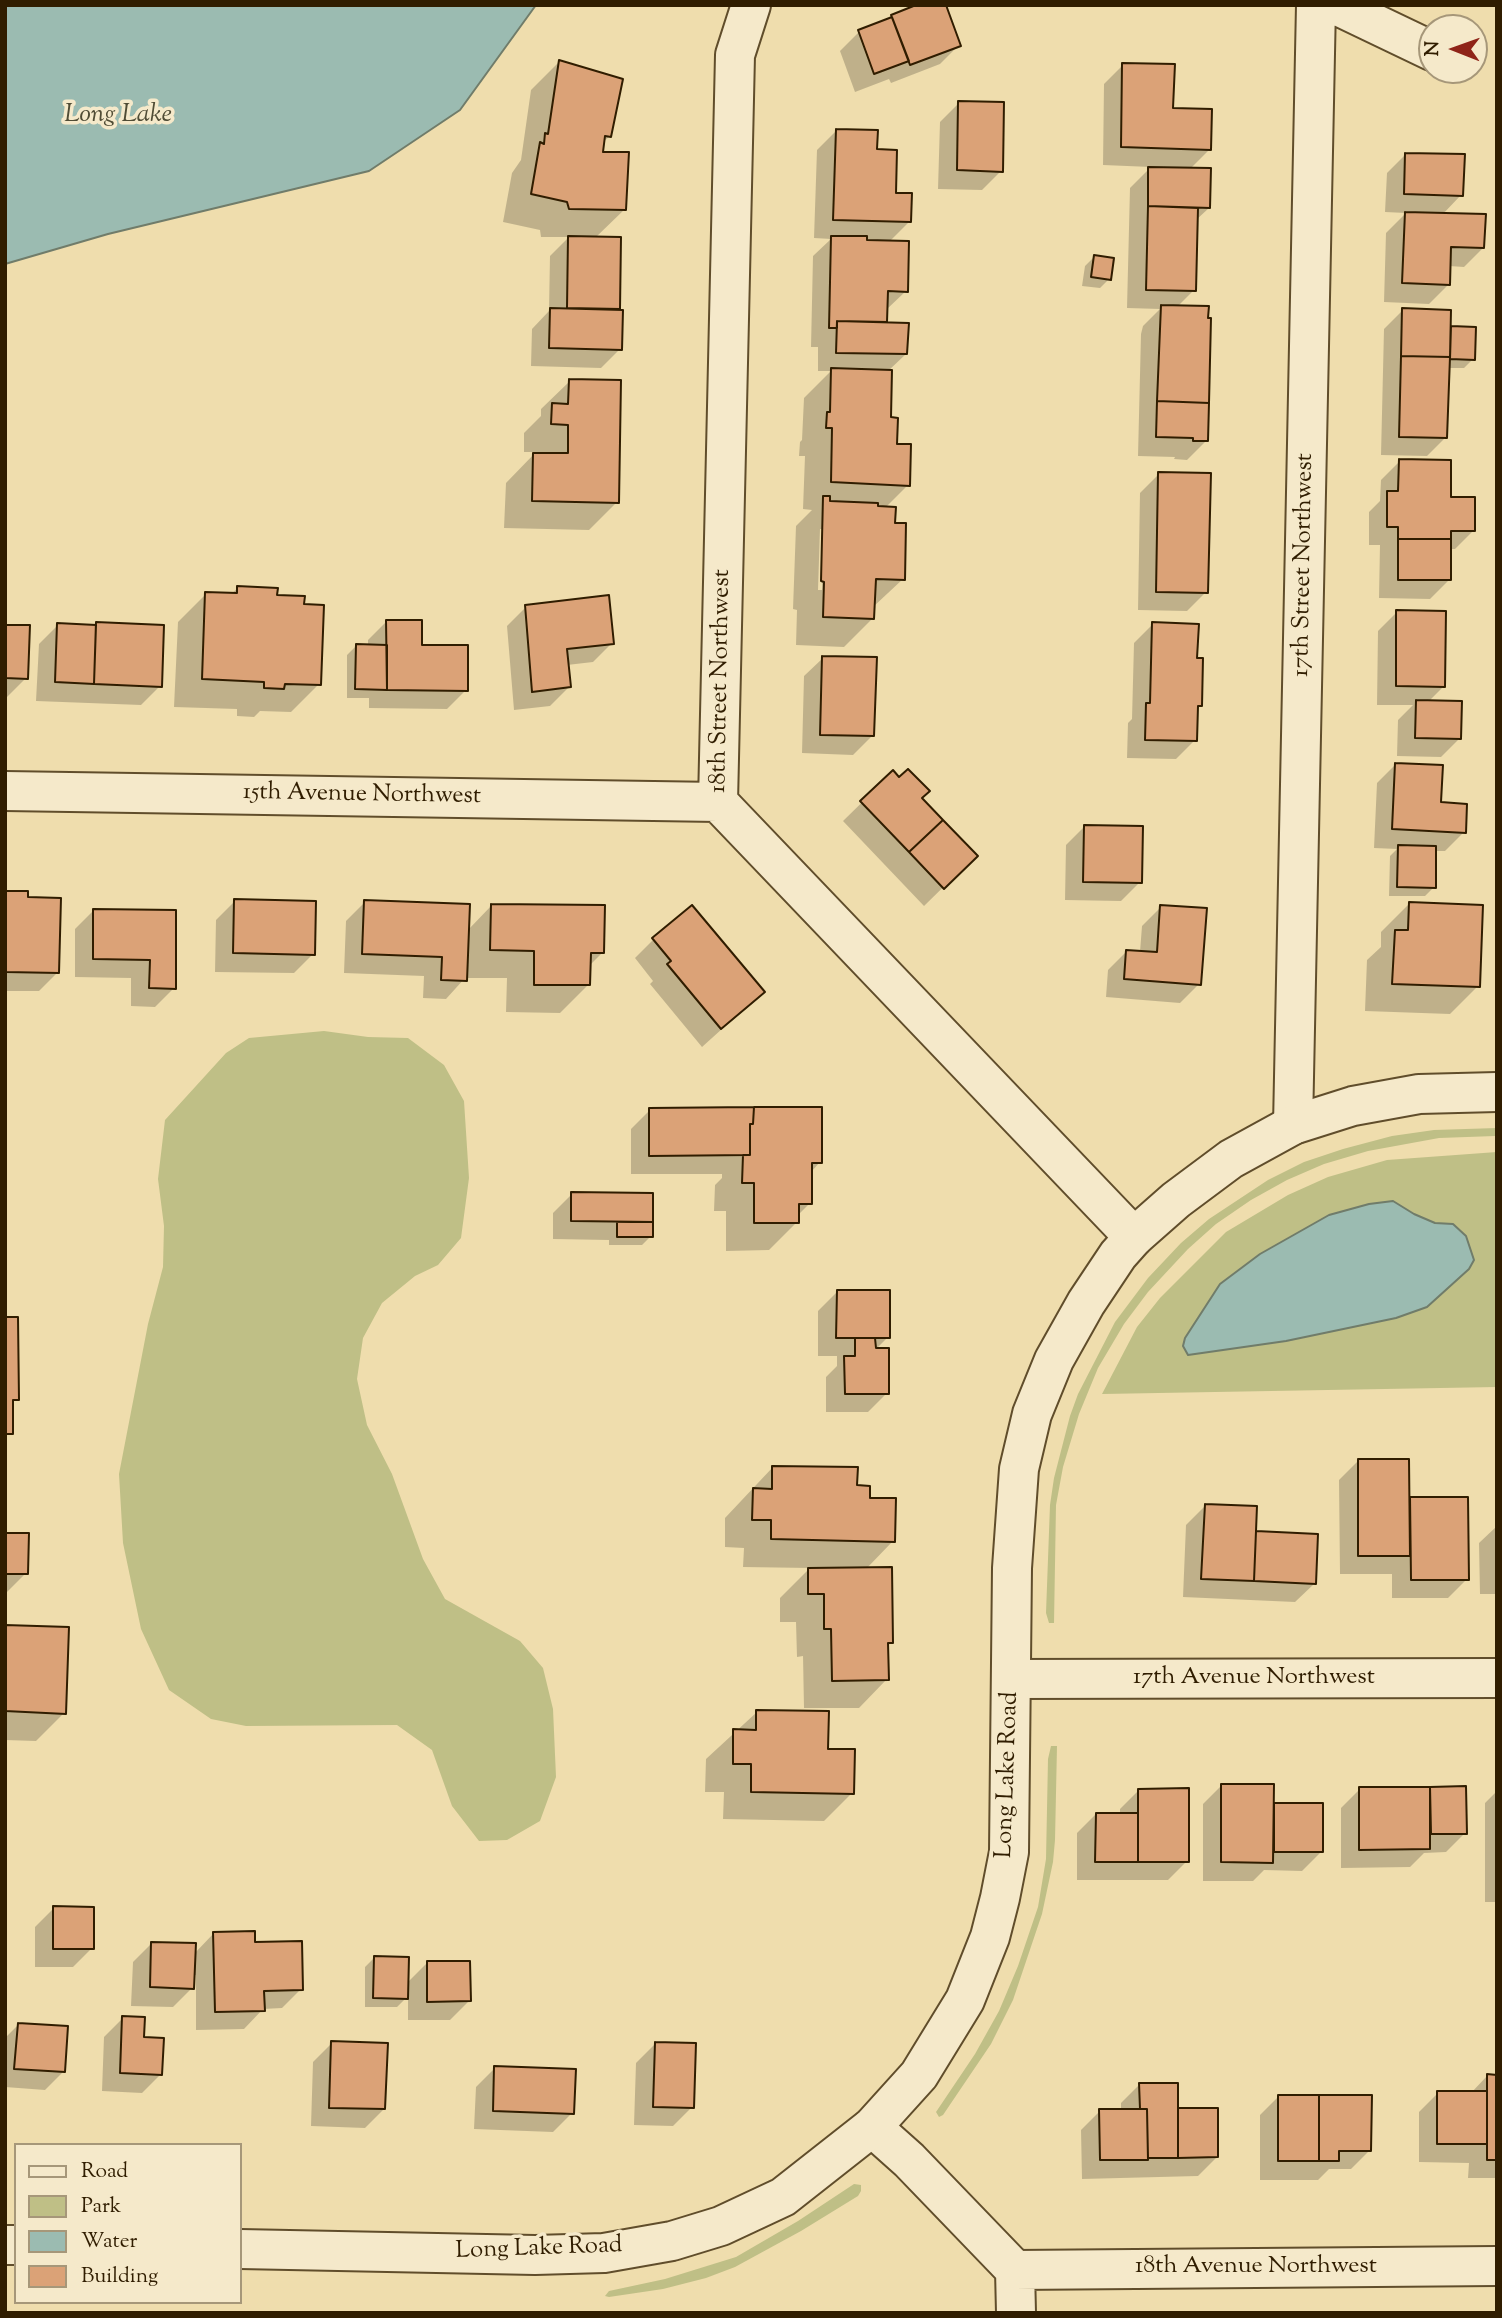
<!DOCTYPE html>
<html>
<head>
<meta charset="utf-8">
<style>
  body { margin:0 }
  #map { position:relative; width:1502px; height:2318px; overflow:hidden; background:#efddad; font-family:"Sorts Mill Goudy",serif }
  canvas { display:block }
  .frame { position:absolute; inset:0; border:7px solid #301d00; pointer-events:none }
  .legend { position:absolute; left:14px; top:2143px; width:228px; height:161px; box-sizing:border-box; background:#f5e9ca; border:2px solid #a69779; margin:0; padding:9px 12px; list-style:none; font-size:21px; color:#301d00 }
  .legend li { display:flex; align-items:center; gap:14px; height:35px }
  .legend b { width:35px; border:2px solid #a69779 }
  .north { position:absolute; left:1418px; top:14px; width:70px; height:70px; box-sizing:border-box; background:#f5e9ca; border:2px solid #a69779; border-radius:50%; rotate:271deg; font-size:19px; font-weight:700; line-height:28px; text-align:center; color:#301d00 }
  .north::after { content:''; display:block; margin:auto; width:24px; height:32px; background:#8f2418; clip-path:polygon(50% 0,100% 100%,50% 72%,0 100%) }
</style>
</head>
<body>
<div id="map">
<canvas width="1502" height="2318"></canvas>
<div class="frame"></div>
<ul class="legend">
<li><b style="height:9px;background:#f5e9ca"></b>Road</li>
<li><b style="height:19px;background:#bfbf86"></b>Park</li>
<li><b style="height:19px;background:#9bbbb1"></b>Water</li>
<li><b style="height:19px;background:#dba277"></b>Building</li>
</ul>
<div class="north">N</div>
</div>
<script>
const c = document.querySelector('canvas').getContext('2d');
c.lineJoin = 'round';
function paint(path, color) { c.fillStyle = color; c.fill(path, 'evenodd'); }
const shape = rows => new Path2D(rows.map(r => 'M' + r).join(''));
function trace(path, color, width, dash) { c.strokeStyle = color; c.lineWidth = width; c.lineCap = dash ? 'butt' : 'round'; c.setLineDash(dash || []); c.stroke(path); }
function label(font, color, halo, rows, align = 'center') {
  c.font = font + ' "Sorts Mill Goudy",serif'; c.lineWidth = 7; c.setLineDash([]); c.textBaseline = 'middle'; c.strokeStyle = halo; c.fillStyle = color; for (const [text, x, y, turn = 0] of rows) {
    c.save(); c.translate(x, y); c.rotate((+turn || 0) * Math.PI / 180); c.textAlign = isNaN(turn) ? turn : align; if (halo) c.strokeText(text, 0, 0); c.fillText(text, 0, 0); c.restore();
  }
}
const green = shape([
  [324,1031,368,1037,408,1038,444,1065,464,1101,469,1178,461,1238,438,1265,415,1276,382,1303,363,1338,357,1379,367,1425,392,1474,423,1559,445,1599,520,1641,543,1668,553,1709,556,1777,540,1821,507,1840,479,1841,452,1806,432,1750,397,1725,246,1726,211,1719,169,1690,141,1629,123,1543,119,1474,148,1324,163,1267,164,1226,158,1179,165,1120,226,1053,249,1038],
  [1497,1128,1497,1135,1495,1136,1439,1138,1368,1151,1324,1164,1287,1180,1251,1200,1216,1224,1188,1249,1148,1292,1124,1324,1098,1368,1079,1414,1063,1467,1056,1505,1054,1623,1049,1623,1046,1613,1050,1505,1054,1478,1070,1416,1078,1394,1115,1322,1148,1278,1181,1243,1209,1219,1268,1180,1304,1162,1343,1149,1392,1136,1434,1130],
  [1497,1152,1497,1387,1102,1394,1137,1327,1160,1298,1226,1232,1288,1195,1328,1177,1387,1160],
  [1393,1201,1414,1214,1435,1223,1453,1224,1427,1307,1396,1318,1286,1341,1188,1355,1185,1338,1220,1284,1260,1254,1329,1215],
  [1051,1746,1057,1746,1055,1840,1053,1862,1042,1914,1013,2000,991,2044,943,2115,939,2117,936,2112,975,2054,999,2011,1018,1966,1038,1907,1046,1859,1048,1759],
  [854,2184,861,2185,861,2191,858,2196,801,2231,735,2267,706,2278,663,2289,609,2297,605,2296,609,2291,665,2279,736,2257,798,2221]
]);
const water = shape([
  [5,5,536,5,460,110,369,171,108,234,5,264,5,5],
  [1393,1201,1414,1214,1435,1223,1453,1224,1466,1236,1474,1260,1469,1269,1427,1307,1396,1318,1286,1341,1188,1355,1183,1346,1185,1338,1220,1284,1260,1254,1329,1215,1369,1204,1393,1201]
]);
const shadow = shape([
  [859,32,959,45,940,64,891,83,889,79,855,92,840,51],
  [559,62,610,136,602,143,601,154,625,209,595,238,619,239,620,349,601,368,531,366,532,329,549,311,550,256,569,237,541,237,540,230,503,222,512,173,521,160,531,90],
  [1123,65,1210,149,1189,170,1209,208,1196,220,1194,290,1177,307,1206,441,1187,460,1174,459,1175,457,1138,456,1141,334,1143,326,1160,309,1127,308,1130,188,1151,167,1103,165,1104,84],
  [959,103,1001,171,982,190,938,189,940,122],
  [836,131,875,151,894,195,909,222,889,242,906,291,886,310,885,324,906,354,887,372,889,419,908,485,885,508,894,524,903,579,873,607,873,618,844,647,796,645,797,610,793,609,796,526,812,510,803,509,805,456,799,456,800,442,802,440,804,398,831,371,818,371,818,347,811,347,813,256,831,239,814,238,817,150],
  [820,529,824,529,822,590,818,590],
  [1406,154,1461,195,1442,215,1483,248,1464,267,1449,266,1448,285,1429,304,1384,302,1386,233,1406,213,1385,212,1387,173],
  [1094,257,1109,279,1100,288,1082,286,1085,266],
  [1403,310,1449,331,1452,328,1473,359,1464,368,1448,368,1446,437,1427,456,1381,455,1384,329],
  [570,381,617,502,589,530,504,528,506,483,536,452,524,452,524,433,541,416,541,409],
  [1400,461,1449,498,1474,530,1455,549,1449,549,1449,580,1430,599,1379,598,1380,545,1369,545,1369,512,1380,501,1381,480],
  [1159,474,1206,592,1187,611,1138,610,1140,493],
  [238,588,275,597,302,606,319,684,291,712,260,711,254,717,237,716,237,709,174,707,178,622,206,594,231,594],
  [526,607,612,643,593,662,567,665,569,687,550,706,514,710,507,626],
  [1397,612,1443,687,1428,702,1460,738,1441,757,1397,756,1398,720,1413,705,1377,705,1378,631],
  [387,621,421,647,466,690,447,709,369,708,369,698,347,698,347,655,356,646,368,646,368,640],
  [1153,624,1196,660,1200,705,1197,709,1195,740,1176,759,1127,758,1128,723,1132,719,1134,643],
  [58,625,160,686,141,705,36,701,39,644],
  [5,627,26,678,7,697,5,697],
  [823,658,872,736,853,755,802,753,804,676],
  [1396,764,1439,804,1464,832,1445,851,1434,851,1434,887,1425,896,1389,896,1390,856,1397,849,1374,848,1377,783],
  [893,772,975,856,924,906,843,821],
  [1085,826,1140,882,1121,901,1065,900,1066,845],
  [5,892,58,972,39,991,5,991],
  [235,901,313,954,294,973,215,972,216,920],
  [365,902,468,930,492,905,602,953,589,966,588,985,560,1013,506,1012,507,978,465,978,446,999,423,998,424,976,344,973,346,921],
  [1409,904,1478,986,1450,1014,1365,1011,1367,960,1381,947,1381,932],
  [1161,907,1199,984,1180,1003,1106,997,1108,970,1127,951,1140,952,1142,926],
  [94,910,175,911,174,988,155,1007,131,1006,131,978,75,977,75,929],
  [654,939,763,992,702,1047,650,984,653,981,635,958],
  [650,1110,820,1162,811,1172,810,1203,797,1216,797,1222,769,1250,726,1251,726,1211,714,1211,715,1185,722,1178,722,1174,631,1174,631,1129],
  [572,1194,651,1195,651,1236,642,1245,609,1245,609,1240,553,1239,553,1213],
  [837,1292,888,1337,875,1350,887,1393,868,1412,826,1412,826,1377,837,1366,837,1356,818,1356,818,1311],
  [1358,1461,1408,1499,1467,1498,1467,1579,1448,1598,1392,1598,1392,1574,1340,1574,1339,1480],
  [773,1467,855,1487,868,1500,893,1541,866,1569,891,1643,886,1647,887,1679,859,1708,804,1708,803,1656,797,1657,796,1622,780,1622,780,1598,810,1568,743,1567,744,1548,725,1547,725,1518],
  [1205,1506,1254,1533,1314,1584,1295,1602,1183,1597,1186,1525],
  [1497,1526,1497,1594,1480,1594,1479,1543],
  [5,1535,26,1573,7,1592,5,1592],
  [5,1626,64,1713,36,1741,5,1740],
  [757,1712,826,1750,852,1793,824,1821,723,1819,724,1792,705,1792,706,1759],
  [1222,1785,1272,1805,1321,1805,1321,1852,1302,1871,1264,1870,1253,1881,1203,1881,1203,1804],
  [1465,1788,1465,1833,1446,1852,1424,1853,1410,1867,1341,1868,1341,1808,1360,1789],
  [1139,1790,1187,1861,1168,1880,1077,1880,1077,1833,1096,1814,1120,1814,1120,1809],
  [1497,1791,1497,1902,1485,1902,1485,1803],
  [54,1908,92,1948,73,1967,35,1967,35,1927],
  [214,1933,253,1944,301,1989,282,2008,263,2009,244,2029,196,2030,196,1975,193,1975,192,1988,173,2007,131,2006,133,1962,152,1943,194,1954],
  [374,1958,406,1984,427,1963,469,2001,450,2020,408,2020,408,1996,397,2007,365,2007,365,1967],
  [123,2018,142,2039,161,2074,142,2093,102,2091,104,2037],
  [18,2025,64,2071,45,2090,5,2087,5,2038],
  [332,2043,384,2109,365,2128,311,2126,313,2062],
  [655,2044,692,2107,673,2126,634,2125,636,2063],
  [495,2068,572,2113,553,2132,474,2129,476,2087],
  [1487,2076,1497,2076,1497,2178,1468,2178,1469,2163,1419,2162,1419,2112,1438,2093,1471,2093],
  [1140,2084,1176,2110,1217,2157,1198,2176,1082,2179,1081,2130,1100,2111,1121,2111,1121,2103],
  [1279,2096,1370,2150,1351,2169,1329,2169,1318,2180,1260,2180,1260,2115]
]);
const building = shape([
  [916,5,946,5,961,46,910,65,891,15,916,5],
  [892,17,909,61,874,74,858,30,892,17],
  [559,60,623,79,611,137,605,136,603,152,629,152,626,210,569,209,567,202,531,194,540,142,544,144,545,133,548,134,559,60],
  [1122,63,1175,64,1173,108,1212,109,1211,150,1121,147,1122,63],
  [958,101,1004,102,1003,172,957,170,958,101],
  [836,129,878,130,877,149,897,150,896,193,912,193,911,222,833,220,836,129],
  [1405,153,1465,154,1463,196,1404,194,1405,153],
  [1148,167,1211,168,1210,208,1148,206,1148,167],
  [1148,206,1198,208,1196,291,1146,290,1148,206],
  [1405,212,1486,214,1484,248,1451,247,1450,285,1402,283,1405,212],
  [568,236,621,237,620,309,567,308,568,236],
  [831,236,867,236,867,240,909,241,908,292,888,291,887,322,837,321,837,328,829,328,831,236],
  [1094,255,1114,258,1111,280,1091,277,1094,255],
  [1161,305,1209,306,1208,318,1211,318,1209,403,1157,401,1161,305],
  [550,308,623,310,622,350,549,348,550,308],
  [1402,308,1451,310,1450,357,1401,356,1402,308],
  [837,321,909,323,907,354,836,353,837,321],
  [1451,326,1476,327,1475,360,1450,359,1451,326],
  [1401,356,1450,357,1447,438,1399,437,1401,356],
  [831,368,892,370,891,417,898,418,897,444,911,444,910,486,831,482,832,428,826,428,827,412,830,412,831,368],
  [569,379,621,380,619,503,532,501,533,453,568,453,568,425,551,424,552,403,568,404,569,379],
  [1157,401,1209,403,1208,441,1193,441,1193,438,1156,437,1157,401],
  [1399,459,1451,460,1451,497,1475,497,1475,531,1451,531,1451,539,1398,539,1398,527,1387,527,1387,491,1398,491,1399,459],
  [1158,472,1211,473,1208,593,1156,592,1158,472],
  [823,496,830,496,830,501,878,503,878,506,896,507,895,523,906,523,905,580,876,579,874,619,823,617,824,582,821,581,823,496],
  [1398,539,1451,539,1451,580,1398,580,1398,539],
  [237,586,278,588,277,595,305,596,304,604,324,605,321,685,285,684,284,689,264,688,264,682,202,679,205,592,237,593,237,586],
  [609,595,614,644,567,649,571,687,532,692,525,605,609,595],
  [1396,610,1446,611,1445,687,1396,686,1396,610],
  [386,620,422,620,422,645,468,645,468,691,387,690,386,620],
  [96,622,164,625,162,687,94,684,96,622],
  [1152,622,1199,624,1197,658,1203,658,1202,706,1198,706,1197,741,1145,740,1146,703,1150,703,1152,622],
  [57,623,96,625,94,684,55,682,57,623],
  [5,625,30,625,28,679,5,678,5,625],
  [356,644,387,645,387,690,355,689,356,644],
  [822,656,877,657,874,736,820,735,822,656],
  [1416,700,1462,701,1461,739,1415,738,1416,700],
  [1395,763,1443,765,1441,802,1467,804,1466,833,1392,829,1395,763],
  [908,769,930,791,922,798,943,820,909,852,860,801,893,770,899,777,908,769],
  [943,820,978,856,944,889,909,852,943,820],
  [1084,825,1143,826,1142,883,1083,882,1084,825],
  [1398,845,1436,846,1436,888,1397,887,1398,845],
  [5,891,28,891,28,897,61,898,59,973,5,972,5,891],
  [234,899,316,901,315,955,233,953,234,899],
  [364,900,470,904,467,981,441,980,442,957,362,954,364,900],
  [1409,902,1483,905,1480,987,1392,984,1395,930,1408,930,1409,902],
  [491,904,605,905,604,953,591,953,590,985,534,985,534,951,490,950,491,904],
  [692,905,765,992,721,1029,667,964,671,961,652,938,692,905],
  [1160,905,1207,908,1201,985,1124,979,1126,950,1157,952,1160,905],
  [93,909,176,910,176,989,149,988,150,960,93,959,93,909],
  [754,1107,753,1124,750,1124,750,1155,649,1156,649,1108,754,1107],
  [754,1107,822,1107,822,1163,812,1163,812,1204,799,1204,799,1223,754,1223,754,1183,742,1183,743,1155,750,1155,750,1124,753,1124,754,1107],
  [571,1192,653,1193,653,1222,571,1221,571,1192],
  [617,1222,653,1222,653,1237,617,1237,617,1222],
  [837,1290,890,1290,890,1338,836,1338,837,1290],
  [5,1317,18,1317,19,1400,13,1400,13,1434,5,1434,5,1317],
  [855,1338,875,1338,876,1348,889,1348,889,1394,845,1394,844,1356,855,1356,855,1338],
  [1358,1459,1409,1459,1410,1556,1358,1556,1358,1459],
  [772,1466,858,1467,857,1485,870,1486,870,1498,896,1498,895,1542,771,1539,771,1520,752,1520,753,1488,772,1489,772,1466],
  [1410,1497,1468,1497,1469,1580,1411,1580,1410,1497],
  [1205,1504,1257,1506,1254,1581,1201,1579,1205,1504],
  [1256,1531,1318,1534,1316,1584,1254,1581,1256,1531],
  [5,1533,29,1533,28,1574,5,1574,5,1533],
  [892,1567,893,1643,888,1643,889,1680,832,1681,831,1629,824,1629,824,1594,808,1594,808,1568,892,1567],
  [5,1625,69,1627,66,1714,5,1711,5,1625],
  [756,1710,829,1711,828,1749,855,1749,854,1794,751,1792,751,1764,733,1764,733,1729,756,1730,756,1710],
  [1221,1784,1274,1784,1273,1863,1221,1862,1221,1784],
  [1466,1786,1467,1834,1431,1834,1430,1787,1466,1786],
  [1359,1787,1430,1787,1430,1849,1359,1850,1359,1787],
  [1189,1788,1189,1862,1138,1862,1138,1789,1189,1788],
  [1274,1803,1323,1803,1323,1852,1274,1852,1274,1803],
  [1096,1813,1138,1813,1138,1862,1095,1862,1096,1813],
  [53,1906,94,1907,94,1949,53,1949,53,1906],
  [255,1931,255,1942,302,1941,303,1990,264,1991,265,2011,215,2012,213,1932,255,1931],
  [151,1942,196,1943,194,1989,150,1987,151,1942],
  [374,1956,409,1957,408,1999,373,1998,374,1956],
  [427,1961,470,1961,471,2001,427,2002,427,1961],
  [122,2016,145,2017,144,2037,164,2038,162,2075,120,2073,122,2016],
  [18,2023,68,2026,65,2072,14,2069,18,2023],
  [331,2041,388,2043,385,2109,329,2108,331,2041],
  [655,2042,696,2043,694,2108,653,2107,655,2042],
  [494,2066,576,2069,574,2114,493,2111,494,2066],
  [1487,2074,1497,2075,1497,2160,1487,2160,1487,2074],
  [1139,2083,1178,2083,1178,2158,1148,2158,1147,2109,1140,2109,1139,2083],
  [1437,2091,1487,2091,1487,2144,1437,2144,1437,2091],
  [1278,2095,1319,2095,1319,2161,1278,2161,1278,2095],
  [1319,2095,1372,2095,1371,2151,1339,2151,1339,2161,1319,2161,1319,2095],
  [1178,2108,1218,2108,1218,2157,1178,2158,1178,2108],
  [1099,2109,1147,2109,1148,2160,1100,2160,1099,2109]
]);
const minor = shape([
  [751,5,735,55,718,802,1134,1237],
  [1336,5,1432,51],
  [5,791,718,802],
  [1293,1125,1316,5],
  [1012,1679,1497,1678],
  [872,2127,909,2160,1015,2270,1016,2313],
  [1015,2270,1497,2266]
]);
const tertiary = shape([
  [5,2245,16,2245],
  [240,2249,535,2255,604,2253,672,2241,721,2226,783,2197,872,2127,919,2075,965,2000,990,1937,1000,1898,1009,1852,1012,1568,1019,1469,1032,1414,1054,1360,1086,1303,1118,1255,1134,1237,1176,1200,1231,1159,1293,1125,1353,1106,1419,1094,1497,1092]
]);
const streetNames = [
  ["17th Street Northwest",1305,565,-89],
  ["18th Street Northwest",722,681,-89],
  ["15th Avenue Northwest",362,796,1],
  ["17th Avenue Northwest",1254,1679],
  ["Long Lake Road",1009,1775,-88],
  ["Long Lake Road",539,2250,-2],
  ["18th Avenue Northwest",1256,2268]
];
const waterNames = [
  ["Long Lake",118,117]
];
paint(green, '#bfbf86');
paint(water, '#9bbbb1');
trace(water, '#707c6a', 2);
paint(shadow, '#0003');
paint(building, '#dba277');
trace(building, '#301d00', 2);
trace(minor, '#604d2b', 42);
trace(tertiary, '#604d2b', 42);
trace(minor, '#f5e9ca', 38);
trace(tertiary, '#f5e9ca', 38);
label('24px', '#301d00', '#f5e9ca', streetNames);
label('italic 26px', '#504c35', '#f5e9ca', waterNames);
</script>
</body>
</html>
